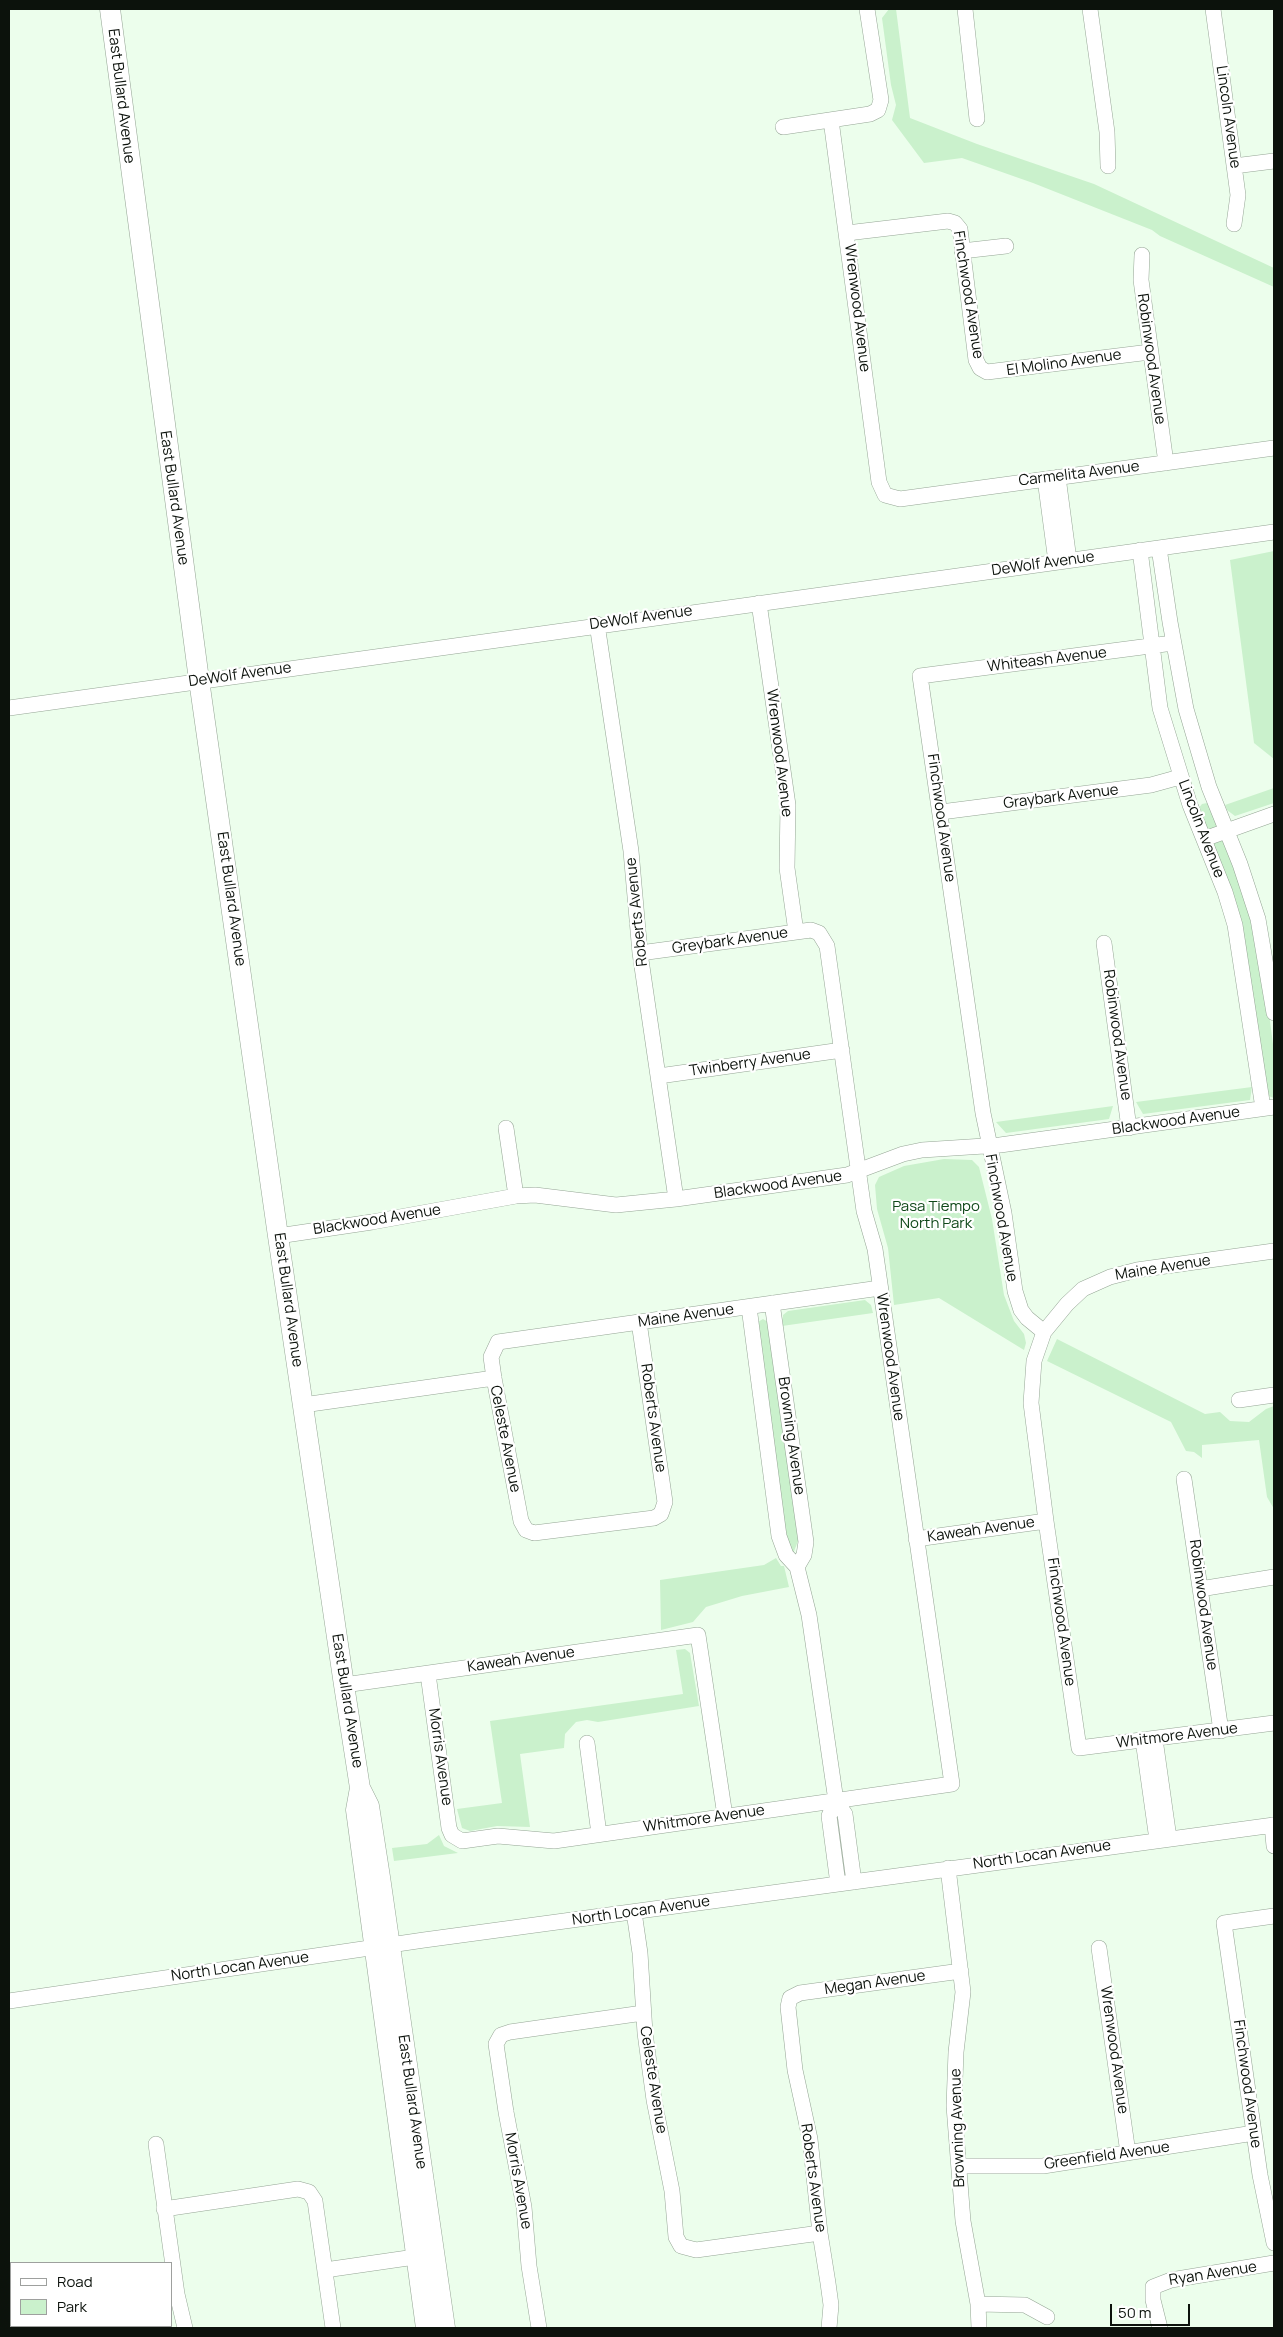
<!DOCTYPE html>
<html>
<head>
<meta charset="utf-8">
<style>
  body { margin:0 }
  #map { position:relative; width:1283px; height:2337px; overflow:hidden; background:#ecfeec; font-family:Manrope,sans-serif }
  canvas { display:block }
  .frame { position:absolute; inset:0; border:10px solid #0c120c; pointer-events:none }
  .legend { position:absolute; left:10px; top:2262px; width:162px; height:65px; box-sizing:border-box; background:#fff; border:1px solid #9ea09e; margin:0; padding:6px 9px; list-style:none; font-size:15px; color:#0c120c }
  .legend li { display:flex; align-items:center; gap:10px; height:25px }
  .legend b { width:25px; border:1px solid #9ea09e }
  .scale { position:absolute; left:1110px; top:2304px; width:80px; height:22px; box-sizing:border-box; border:2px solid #0c120c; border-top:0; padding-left:6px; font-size:15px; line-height:18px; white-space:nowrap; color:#0c120c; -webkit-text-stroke:4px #fff; paint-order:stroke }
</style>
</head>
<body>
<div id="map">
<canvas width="1283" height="2337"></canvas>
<div class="frame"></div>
<ul class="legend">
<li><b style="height:6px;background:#fff"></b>Road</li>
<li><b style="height:14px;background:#caf1cc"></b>Park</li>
</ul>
<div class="scale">50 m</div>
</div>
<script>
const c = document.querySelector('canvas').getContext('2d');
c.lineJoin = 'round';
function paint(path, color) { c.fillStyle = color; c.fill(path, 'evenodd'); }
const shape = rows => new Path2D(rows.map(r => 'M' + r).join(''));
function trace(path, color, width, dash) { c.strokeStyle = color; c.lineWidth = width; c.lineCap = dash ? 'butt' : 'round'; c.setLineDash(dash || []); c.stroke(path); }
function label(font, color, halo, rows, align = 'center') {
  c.font = font + ' Manrope,sans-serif'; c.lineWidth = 4.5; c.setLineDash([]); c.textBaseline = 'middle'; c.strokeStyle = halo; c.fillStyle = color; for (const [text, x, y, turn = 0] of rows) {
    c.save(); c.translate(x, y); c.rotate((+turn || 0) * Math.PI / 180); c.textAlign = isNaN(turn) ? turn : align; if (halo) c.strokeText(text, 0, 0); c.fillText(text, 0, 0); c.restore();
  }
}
const green = shape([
  [889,9,896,9,910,118,977,144,1094,184,1274,268,1274,287,1160,236,1152,230,1033,183,962,158,924,163,892,120,896,105,891,85,882,18],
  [1274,551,1274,759,1254,743,1230,560],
  [1274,788,1274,803,1235,816,1227,810,1225,805],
  [1207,803,1210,805,1248,903,1266,991,1274,1052,1274,1098,1266,1095,1248,964,1198,809,1202,804],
  [1252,1087,1250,1100,1143,1114,1136,1102],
  [1113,1106,1109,1119,1006,1133,996,1122],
  [944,1159,972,1160,979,1167,992,1219,1004,1295,1014,1321,1024,1334,1026,1343,1024,1350,939,1298,894,1305,888,1248,877,1209,875,1185,879,1177,904,1166],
  [865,1300,871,1305,873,1313,782,1326,783,1315,788,1311],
  [763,1319,768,1322,798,1529,798,1541,793,1554,787,1544,756,1323],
  [1057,1339,1205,1414,1220,1412,1230,1421,1249,1422,1266,1409,1274,1406,1274,1509,1267,1497,1259,1440,1202,1445,1202,1458,1194,1452,1186,1451,1171,1422,1047,1361],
  [776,1558,781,1566,784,1566,789,1587,742,1596,706,1607,693,1622,661,1630,660,1580,764,1565],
  [685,1649,690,1653,699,1706,598,1722,587,1720,576,1722,565,1734,564,1748,520,1754,530,1827,497,1826,470,1831,462,1828,457,1809,502,1803,490,1721,683,1694,676,1650],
  [439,1835,444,1846,458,1853,394,1861,392,1848,427,1844]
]);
const minor = shape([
  [965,9,977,119],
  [1090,9,1107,132,1108,166],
  [1213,9,1238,195,1234,224],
  [831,120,879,482,885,495,900,499,1274,448],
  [783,127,870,114,878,110,881,100,867,9],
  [1234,166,1274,161],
  [847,233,948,221,955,223,960,229,976,360,980,368,987,372,1150,352],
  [962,251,1006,246],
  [1142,255,1141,280,1166,463],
  [1058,477,1069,560],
  [1045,479,1056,562],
  [1159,548,1170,622,1186,709,1209,787,1240,864,1258,919,1274,1013],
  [1140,550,1160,708,1190,805,1225,892,1235,925,1263,1108],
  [759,603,788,805,787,868,796,932],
  [597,624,631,851,640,953,676,1199],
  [9,708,1274,532],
  [941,812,1151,785,1180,777],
  [1204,839,1274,814],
  [1104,943,1129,1128],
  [659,1076,842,1050],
  [506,1128,516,1196],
  [278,1236,372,1222,516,1196,535,1195,616,1205,676,1199,847,1175,903,1154,922,1150,1000,1145,1274,1107],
  [1274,1251,1137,1270,1110,1277,1083,1289,1067,1304,1044,1332,1034,1361,1031,1403,1046,1521,1079,1748,1274,1723],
  [772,1303,806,1542,804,1555,797,1567],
  [749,1307,779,1536,786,1555,797,1567,809,1615,836,1801,845,1814,854,1882],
  [639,1322,665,1502,661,1514,654,1518,534,1533,526,1530,521,1521,494,1378,491,1357,498,1342,880,1288],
  [1044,1332,1027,1318,1021,1310,1015,1291,1004,1213,983,1113,920,676,1173,643],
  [1239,1400,1274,1395],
  [303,1405,494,1378],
  [1184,1479,1221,1731],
  [916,1539,1046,1521],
  [1200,1589,1274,1577],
  [428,1674,449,1828,452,1835,462,1841,498,1836,554,1841,952,1784,875,1249,864,1211,827,946,819,933,811,930,640,953],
  [344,1685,698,1635,725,1816],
  [1155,1739,1169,1838],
  [1143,1740,1157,1840],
  [587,1743,599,1834],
  [836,1801,829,1816,838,1884],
  [1272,1825,1274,1846],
  [948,1868,963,1992,956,2052,954,2106,963,2221,978,2304,979,2328],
  [634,1912,640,1953,645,2033,654,2100,672,2191,676,2237,681,2246,696,2250,820,2233],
  [1274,1916,1224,1923,1260,2175,1274,2243],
  [1099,1948,1128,2153],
  [9,2001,424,1940,1274,1825],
  [156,2144,177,2294,185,2328],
  [959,2166,1043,2166,1254,2133],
  [164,2209,298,2189,309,2192,315,2201,333,2328],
  [325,2270,415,2257],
  [978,2304,1025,2305,1047,2317],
  [539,2328,529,2266,524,2207,506,2112,496,2044,501,2035,510,2032,643,2013],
  [829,2328,831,2305,828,2283,820,2233,810,2139,795,2070,788,2007,790,1998,800,1993,961,1971],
  [1160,2328,1153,2300,1153,2287,1171,2280,1274,2263]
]);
const major = shape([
  [110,9,199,680,278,1236,344,1685,360,1788,369,1806,380,1877,445,2328],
  [360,1788,356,1810,426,2328]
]);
const streetNames = [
  ["East Bullard Avenue",121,96,83],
  ["Lincoln Avenue",1228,117,82],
  ["Finchwood Avenue",968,295,81],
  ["Wrenwood Avenue",857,308,83],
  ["Robinwood Avenue",1151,359,82],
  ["El Molino Avenue",1064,363,-8],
  ["Carmelita Avenue",1079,474,-7],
  ["East Bullard Avenue",174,498,82],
  ["DeWolf Avenue",1043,564,-8],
  ["DeWolf Avenue",641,618,-8],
  ["Whiteash Avenue",1047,660,-7],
  ["DeWolf Avenue",240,675,-8],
  ["Wrenwood Avenue",779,753,83],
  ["Graybark Avenue",1061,797,-7],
  ["Finchwood Avenue",941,818,82],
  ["Lincoln Avenue",1201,829,69],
  ["East Bullard Avenue",231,899,82],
  ["Roberts Avenue",637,912,-96],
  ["Greybark Avenue",730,941,-8],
  ["Robinwood Avenue",1117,1035,82],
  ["Twinberry Avenue",750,1063,-8],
  ["Blackwood Avenue",1176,1121,-8],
  ["Blackwood Avenue",778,1185,-8],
  ["Finchwood Avenue",1001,1218,80],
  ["Blackwood Avenue",377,1220,-9],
  ["Maine Avenue",1163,1268,-9],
  ["East Bullard Avenue",288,1300,82],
  ["Maine Avenue",686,1316,-8],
  ["Wrenwood Avenue",890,1357,82],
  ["Roberts Avenue",653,1418,82],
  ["Browning Avenue",791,1436,82],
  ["Celeste Avenue",505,1439,79],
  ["Kaweah Avenue",981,1530,-8],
  ["Robinwood Avenue",1203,1605,82],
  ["Finchwood Avenue",1061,1622,82],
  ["Kaweah Avenue",521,1660,-8],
  ["East Bullard Avenue",347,1701,81],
  ["Whitmore Avenue",1177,1736,-7],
  ["Morris Avenue",440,1757,82],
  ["Whitmore Avenue",704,1819,-8],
  ["North Locan Avenue",1042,1855,-8],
  ["North Locan Avenue",641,1911,-8],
  ["North Locan Avenue",240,1967,-8],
  ["Megan Avenue",875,1983,-8],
  ["Wrenwood Avenue",1114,2050,82],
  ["Celeste Avenue",653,2080,81],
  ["Finchwood Avenue",1247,2084,82],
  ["East Bullard Avenue",412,2102,82],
  ["Browning Avenue",958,2128,-92],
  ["Greenfield Avenue",1107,2156,-8],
  ["Roberts Avenue",813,2178,82],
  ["Morris Avenue",518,2181,80],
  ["Ryan Avenue",1213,2274,-9]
];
const parkNames = [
  ["Pasa Tiempo",936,1207],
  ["North Park",936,1224]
];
paint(green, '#caf1cc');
trace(minor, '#95a595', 16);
trace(major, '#95a595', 21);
trace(minor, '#fff', 15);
trace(major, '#fff', 20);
label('15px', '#0c120c', '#fff', streetNames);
label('15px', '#0f4819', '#fff', parkNames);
</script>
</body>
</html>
